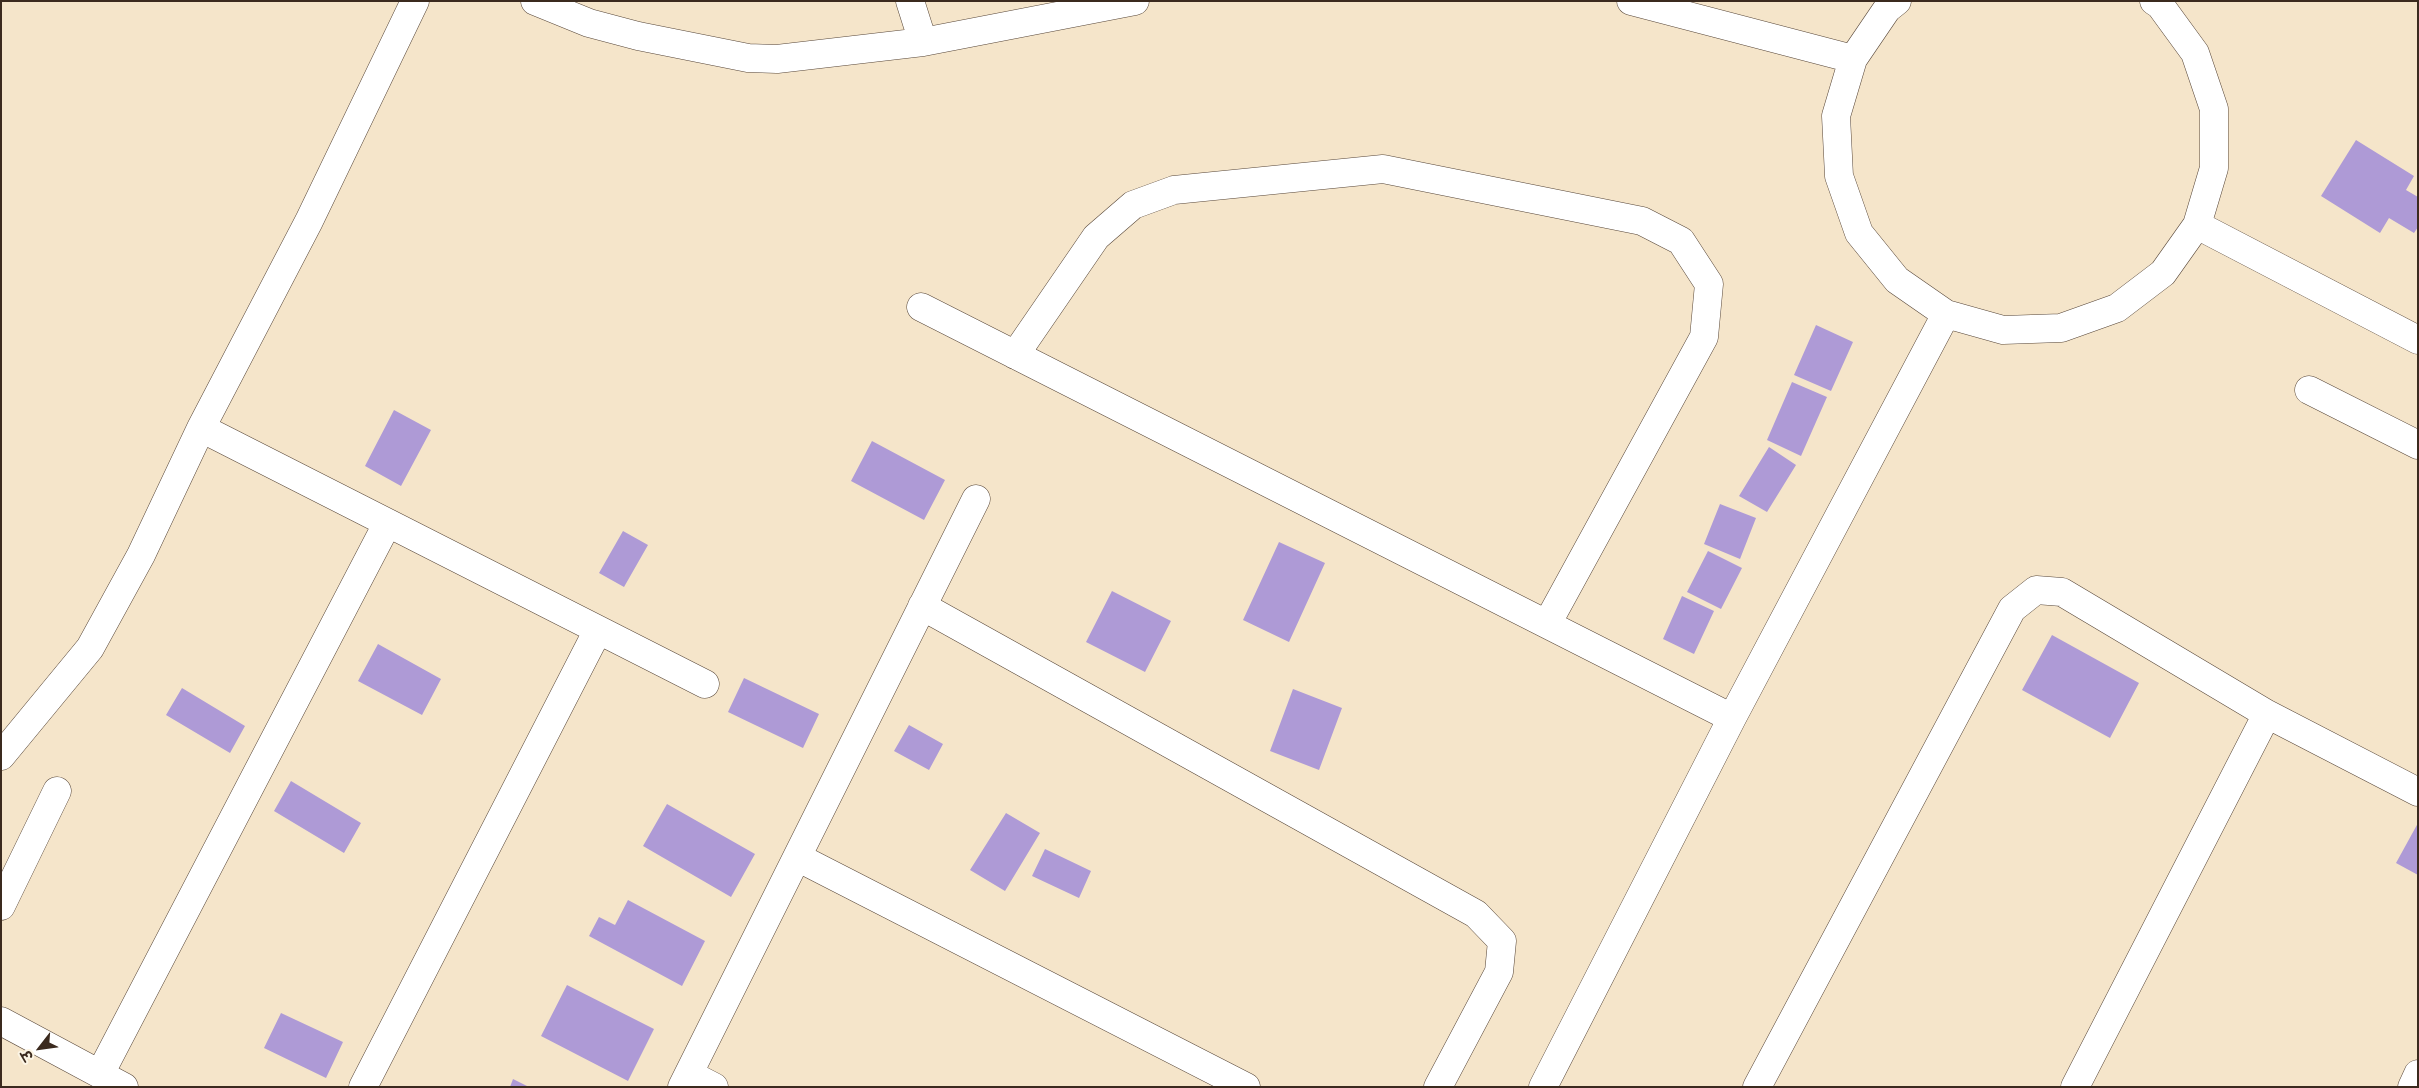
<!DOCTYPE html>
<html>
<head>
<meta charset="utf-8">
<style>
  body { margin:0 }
  #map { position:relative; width:2419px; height:1088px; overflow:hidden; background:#f5e5ca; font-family:Mali,"Playpen Sans Deva",sans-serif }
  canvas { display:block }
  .frame { position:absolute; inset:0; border:2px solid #3b2a1e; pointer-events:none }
  .north { position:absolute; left:15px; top:1023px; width:50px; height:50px; -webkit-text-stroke:4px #fcf5e5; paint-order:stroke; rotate:240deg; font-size:14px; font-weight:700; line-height:20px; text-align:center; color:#3b2a1e }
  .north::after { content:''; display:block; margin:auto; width:18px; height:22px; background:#3b2a1e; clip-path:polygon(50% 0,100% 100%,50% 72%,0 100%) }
</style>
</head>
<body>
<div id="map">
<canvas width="2419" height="1088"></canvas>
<div class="frame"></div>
<div class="north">उ</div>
</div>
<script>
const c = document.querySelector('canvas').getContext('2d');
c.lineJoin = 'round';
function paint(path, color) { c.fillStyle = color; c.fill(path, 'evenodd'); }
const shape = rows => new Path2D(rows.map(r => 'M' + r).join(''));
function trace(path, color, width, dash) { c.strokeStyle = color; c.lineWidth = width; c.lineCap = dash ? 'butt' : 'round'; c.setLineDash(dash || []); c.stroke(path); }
const building = shape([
  [2356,140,2414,176,2406,190,2418,197,2418,227,2414,233,2389,218,2380,233,2321,196],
  [1816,325,1853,342,1831,391,1794,375],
  [1792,382,1827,397,1801,456,1767,440],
  [394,410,431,430,401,486,365,466],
  [872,441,945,480,924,520,851,481],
  [1769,447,1796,465,1767,512,1739,496],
  [1720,504,1756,518,1740,559,1704,544],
  [623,531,648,545,624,587,599,573],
  [1279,542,1325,563,1289,642,1243,620],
  [1708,551,1742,568,1721,609,1687,592],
  [1112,591,1171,621,1145,672,1086,642],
  [1682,596,1714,611,1694,654,1663,639],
  [2052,635,2139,683,2110,738,2022,690],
  [378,644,441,679,422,715,358,681],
  [744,678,819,714,803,748,728,712],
  [182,688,245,726,230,753,166,715],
  [1293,689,1342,708,1319,770,1270,751],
  [909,725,943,744,929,770,894,751],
  [291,781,361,823,344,853,274,811],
  [667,804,755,854,731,897,643,846],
  [1006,813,1040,833,1005,891,970,870],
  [2418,823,2418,875,2396,863],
  [1045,849,1091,871,1079,898,1032,876],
  [628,900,705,941,682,986,589,936,599,917,615,925],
  [567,985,654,1029,628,1081,541,1036],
  [281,1013,343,1042,326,1078,264,1048],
  [513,1079,529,1087,510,1087]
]);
const minor = shape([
  [535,1,589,23,638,36,748,58,777,59,923,42,1135,1],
  [910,1,923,42],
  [1631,1,1853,59],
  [1897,1,1887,9,1853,59,1836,116,1839,176,1859,233,1897,280,1946,314,2003,330,2061,328,2117,308,2163,273,2197,225,2214,168,2214,109,2195,53,2160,5,2154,1],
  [2197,225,2418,340],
  [921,307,1732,718],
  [1015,355,1096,237,1133,205,1174,190,1383,169,1642,221,1681,241,1709,284,1704,337,1547,624],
  [2309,390,2418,445],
  [201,428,705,684],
  [922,606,1476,914,1502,941,1499,972,1438,1087],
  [1,756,90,648,141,555,201,428,309,221,415,1],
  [797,857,1246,1087],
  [1,906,57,791],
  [1,1021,124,1087],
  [100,1074,387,524],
  [689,1074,714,1087],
  [363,1087,598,630],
  [682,1087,976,499],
  [1543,1087,1732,718,1946,314],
  [1757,1087,2012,609,2036,590,2062,592,2267,714,2418,792],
  [2075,1087,2267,714],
  [2412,1087,2418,1074]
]);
paint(building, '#ae9ad6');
trace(minor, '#574638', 29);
trace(minor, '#fff', 28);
</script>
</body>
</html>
